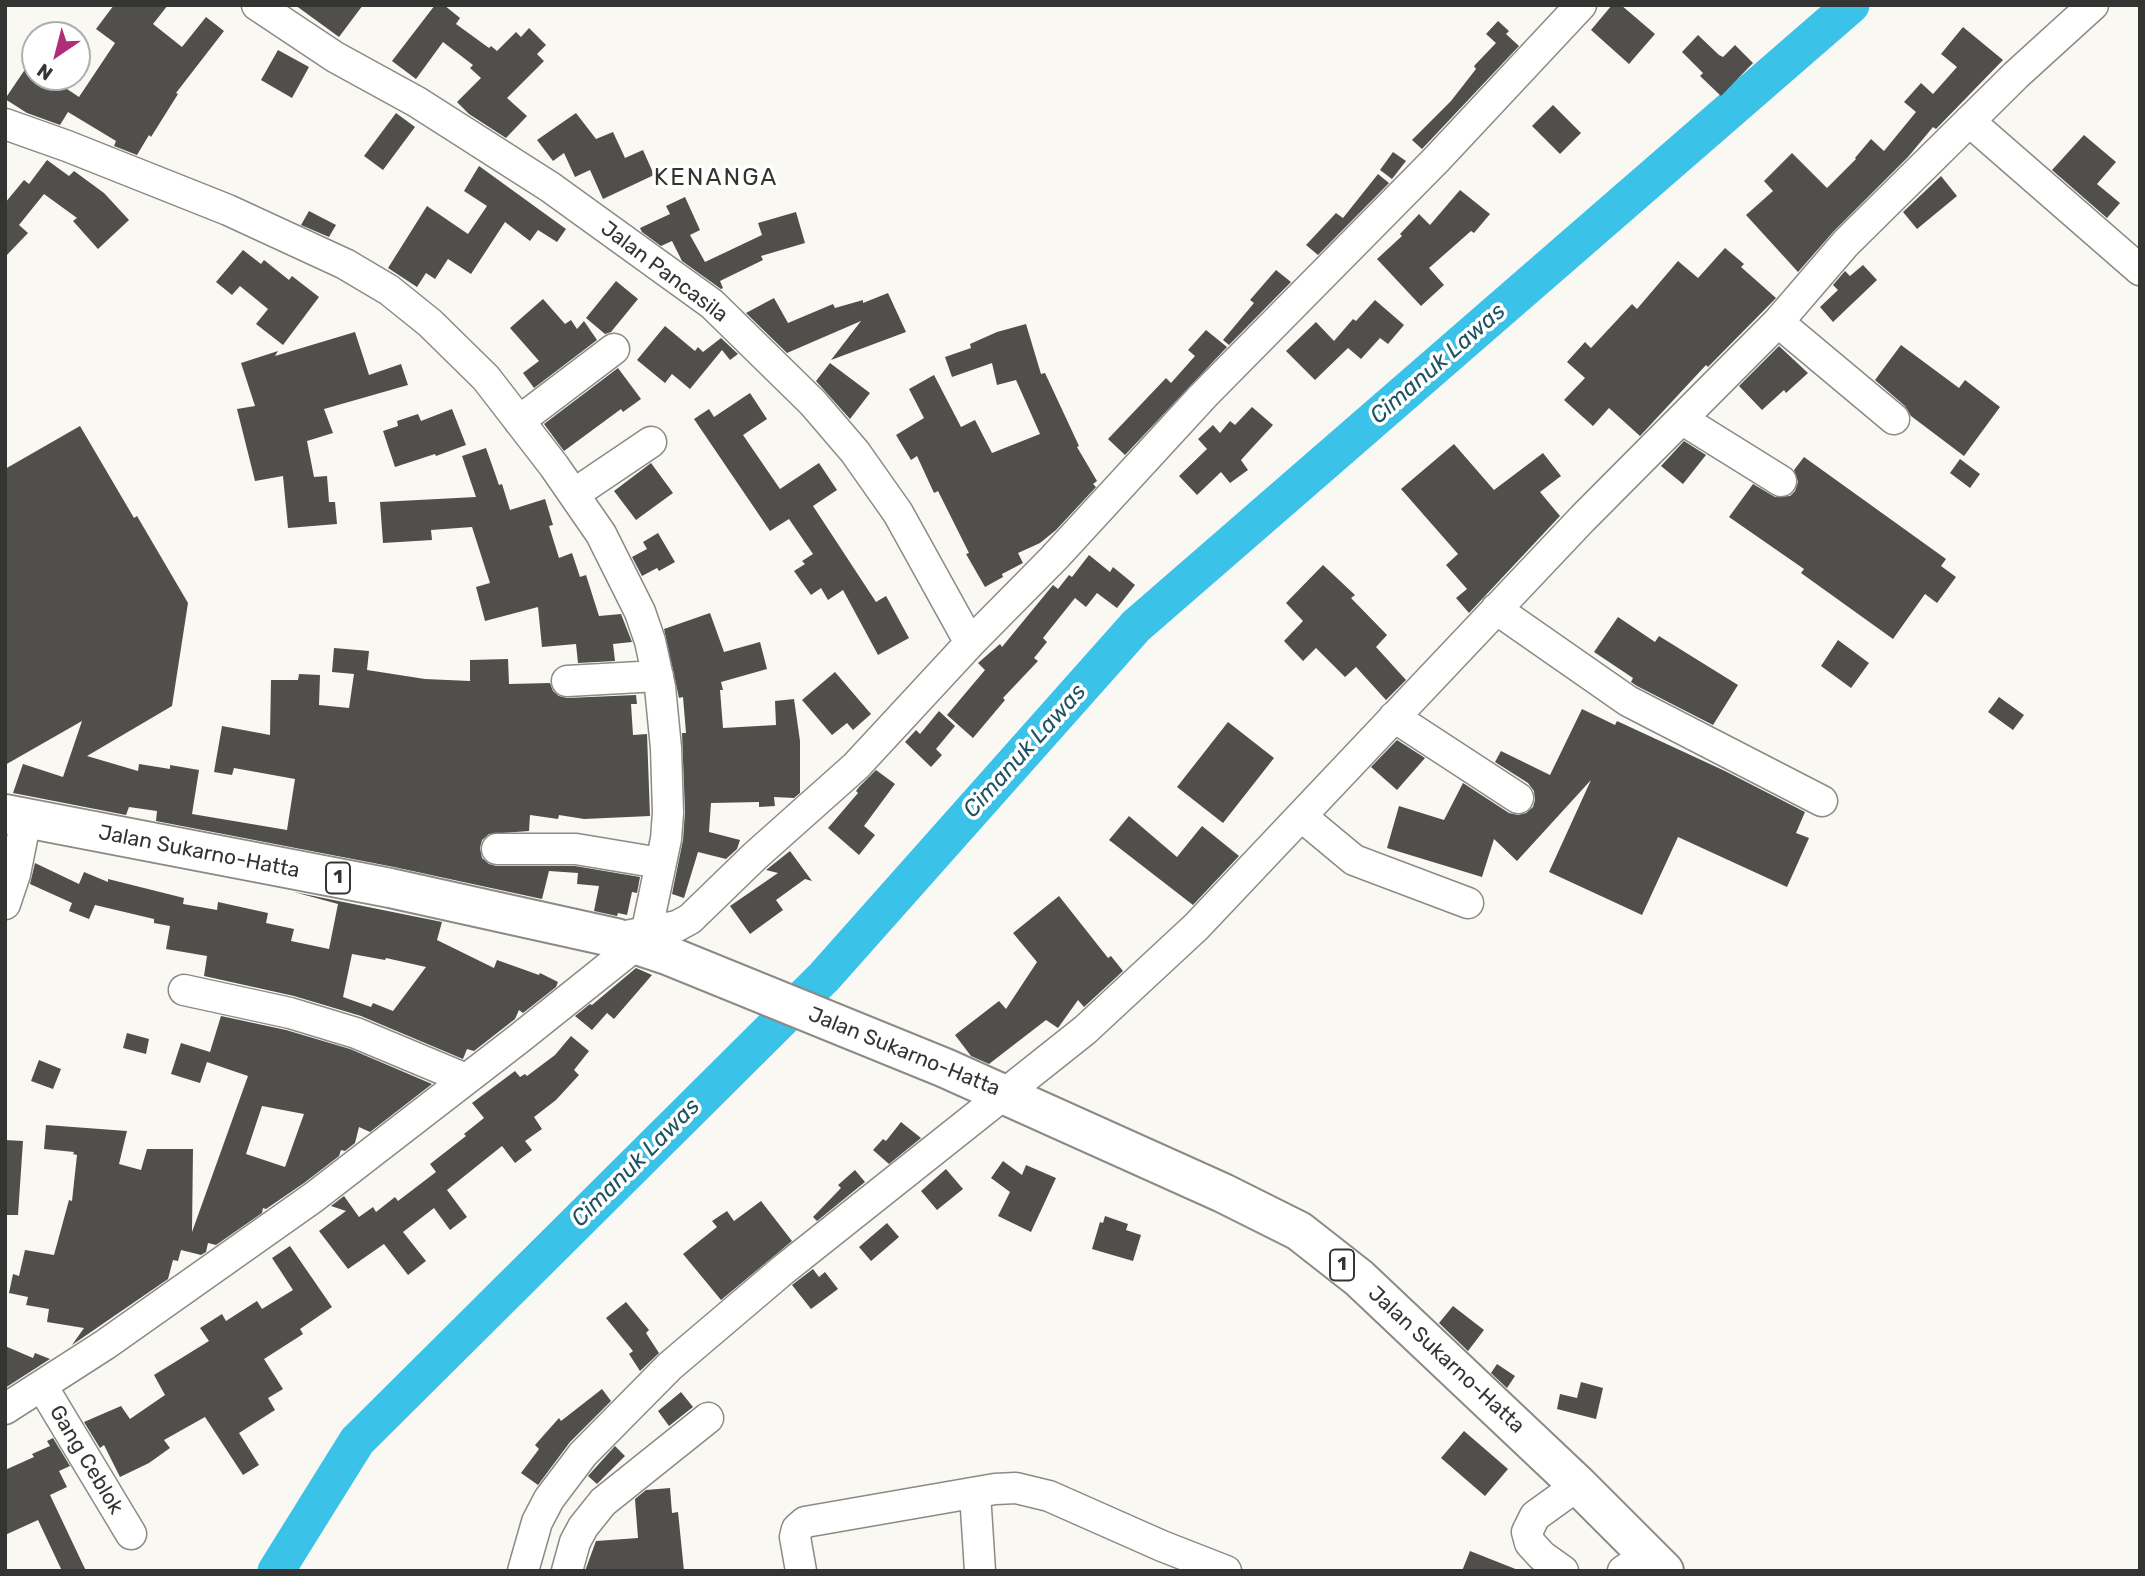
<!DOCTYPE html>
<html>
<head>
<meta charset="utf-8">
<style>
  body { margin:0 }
  #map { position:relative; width:2145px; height:1576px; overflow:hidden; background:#f9f8f2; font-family:Rubik,sans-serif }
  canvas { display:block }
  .frame { position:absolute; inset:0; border:7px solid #343432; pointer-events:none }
  .north { position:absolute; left:21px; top:21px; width:70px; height:70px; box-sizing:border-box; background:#fff; border:2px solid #aeaead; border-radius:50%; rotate:215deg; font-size:19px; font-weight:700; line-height:28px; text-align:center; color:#343432 }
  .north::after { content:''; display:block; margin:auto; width:24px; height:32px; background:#b02e79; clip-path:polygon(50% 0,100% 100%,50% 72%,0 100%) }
</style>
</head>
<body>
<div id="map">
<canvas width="2145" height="1576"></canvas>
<div class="frame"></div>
<div class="north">N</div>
</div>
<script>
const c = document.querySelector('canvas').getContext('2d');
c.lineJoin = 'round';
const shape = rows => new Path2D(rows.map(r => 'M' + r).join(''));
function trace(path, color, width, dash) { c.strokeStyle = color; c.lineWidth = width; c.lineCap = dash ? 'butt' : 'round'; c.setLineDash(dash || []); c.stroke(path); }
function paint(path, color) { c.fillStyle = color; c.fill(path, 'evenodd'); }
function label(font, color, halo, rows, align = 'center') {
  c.font = font + ' Rubik,sans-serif'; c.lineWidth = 7; c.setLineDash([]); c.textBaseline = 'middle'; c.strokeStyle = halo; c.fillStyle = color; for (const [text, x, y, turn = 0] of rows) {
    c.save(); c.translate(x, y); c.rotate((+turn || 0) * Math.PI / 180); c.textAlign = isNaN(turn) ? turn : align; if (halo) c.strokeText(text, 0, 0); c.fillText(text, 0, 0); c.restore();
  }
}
const river = shape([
  [276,1571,357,1441,824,977,1136,626,1851,5]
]);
const building = shape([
  [114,5,168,5,153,24,182,47,206,17,224,31,176,93,178,94,151,137,149,135,137,155,114,146,116,141,68,112,60,125,27,113,5,99,26,68,35,74,35,77,40,77,49,83,52,79,79,97,115,43,96,29],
  [295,5,363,5,339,37],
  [435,5,444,5,460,18,456,24,489,48,491,46,497,51,516,32,521,37,529,28,546,45,537,54,544,61,507,98,527,116,506,138,469,114,457,102,481,78,470,68,473,65,443,42,416,79,392,61],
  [1612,5,1621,5,1655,34,1629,64,1591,30],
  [1498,21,1509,31,1506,34,1519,46,1422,149,1412,140,1451,101,1476,69,1474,66,1496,43,1486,34],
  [1963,27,2003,60,1936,129,1933,127,1908,157,1834,231,1798,272,1746,215,1773,191,1764,181,1792,153,1827,188,1856,159,1855,158,1871,139,1884,151,1916,112,1904,102,1921,83,1933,94,1957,67,1941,54],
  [1698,35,1719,55,1723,57,1735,45,1753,63,1721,96,1700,76,1703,73,1682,52],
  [278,50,309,67,292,98,261,80],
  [1553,105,1581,133,1560,154,1532,126],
  [396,113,415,127,383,170,364,156],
  [576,113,596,139,613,132,625,158,643,150,654,175,603,199,590,170,575,177,564,153,553,161,537,140],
  [2084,135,2116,162,2097,184,2120,203,2107,218,2052,170],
  [1393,152,1406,161,1392,179,1380,170],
  [47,160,69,176,74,171,104,193,129,220,98,249,73,221,77,218,44,194,19,225,28,233,5,257,5,203,24,180,29,184],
  [479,166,566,229,557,242,538,230,530,241,505,222,471,274,448,259,435,279,426,273,417,287,388,268,427,206,468,234,487,206,464,191],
  [1378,174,1389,183,1318,255,1306,245,1336,213,1343,218],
  [1941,176,1957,196,1917,229,1903,212],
  [1460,190,1490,214,1474,233,1471,231,1429,268,1444,285,1421,306,1377,259,1402,236,1400,234,1419,214,1430,225],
  [685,197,700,230,690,235,705,262,762,235,758,223,796,212,805,243,761,256,763,260,720,281,723,288,721,289,682,261,672,241,661,246,642,232,640,228,670,214,666,206],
  [309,211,336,225,329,237,301,225],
  [1725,248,1744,264,1741,267,1776,298,1708,367,1706,365,1640,436,1609,408,1593,426,1564,400,1585,378,1567,362,1585,342,1591,348,1632,304,1637,309,1678,261,1698,278],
  [243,250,261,264,264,260,289,280,292,276,319,297,283,345,256,324,268,309,240,286,232,295,216,282],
  [1863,265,1877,280,1833,322,1820,307,1838,290,1833,285,1845,271,1850,276],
  [1276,270,1291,282,1229,345,1223,340,1254,303,1250,300],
  [616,281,638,299,611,332,605,334,586,318],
  [888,293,906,332,831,360,861,321,787,353,746,313,774,298,788,323,833,304,835,308,863,300,863,303],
  [543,299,565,324,571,320,577,329,584,321,597,340,534,388,523,373,539,361,510,328],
  [1375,300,1404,325,1388,344,1380,338,1361,359,1348,348,1315,380,1286,351,1316,322,1334,341,1353,319,1356,321],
  [1026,324,1041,374,1045,373,1079,446,1077,447,1097,481,1093,484,1096,487,1056,530,1040,543,1018,553,1023,563,1002,574,1003,577,985,587,966,554,969,553,938,491,934,493,917,456,911,460,896,435,924,418,909,389,934,375,961,427,975,420,992,453,1040,434,1016,380,997,385,992,363,952,377,945,357,971,348,970,344,997,332],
  [665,326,695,351,698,347,703,352,721,338,738,354,730,360,722,350,690,389,672,374,665,383,637,360],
  [1206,330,1227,347,1125,455,1108,439,1166,378,1171,383,1195,356,1188,350],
  [355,332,369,375,401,364,408,385,324,409,333,433,307,441,314,477,327,476,329,502,335,502,337,524,288,528,283,476,255,481,237,409,255,406,241,363,278,351,275,356],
  [1901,345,1959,388,1965,380,2000,407,1964,456,1911,416,1905,406,1875,380],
  [1779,346,1808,373,1786,393,1784,390,1762,410,1739,386],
  [830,363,870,393,850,419,816,381],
  [618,368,641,399,623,412,621,409,564,451,544,424],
  [750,393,767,419,743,435,780,489,819,463,837,490,813,506,876,602,886,596,909,638,878,655,843,590,828,600,821,588,811,595,794,571,805,564,802,561,813,554,789,519,770,531,694,419,709,409,714,417],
  [1252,407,1273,425,1241,460,1248,470,1230,483,1221,472,1197,495,1179,476,1207,449,1198,439,1213,425,1220,433,1230,421,1235,425],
  [452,409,466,445,436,456,435,454,395,467,383,431,398,426,397,421,418,414,421,421],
  [80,426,134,518,137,516,188,603,172,706,87,756,138,771,139,764,170,769,170,765,199,770,192,814,287,830,295,779,234,768,232,775,214,772,222,726,270,735,271,680,298,680,299,674,320,675,319,705,349,708,354,674,332,672,334,648,369,651,367,670,425,679,470,681,470,660,508,659,509,684,550,683,553,691,559,696,567,698,636,695,637,704,631,704,633,735,647,734,650,816,584,819,559,815,558,819,530,815,529,831,489,834,482,840,480,848,482,858,489,864,496,866,575,866,640,877,637,893,632,892,627,915,618,913,617,916,594,911,599,886,577,884,578,873,549,871,542,899,394,867,156,821,157,811,129,807,126,815,13,793,23,764,63,777,82,721,5,765,5,469],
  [1684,441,1706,455,1683,484,1661,466],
  [1454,444,1494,490,1543,453,1561,476,1540,492,1560,516,1469,613,1456,598,1467,589,1446,565,1458,554,1401,489],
  [486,448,499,485,502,484,510,510,545,499,553,525,549,526,559,558,572,553,580,577,586,575,599,616,621,614,632,642,613,644,615,661,578,663,576,644,542,647,538,607,485,621,476,587,490,583,472,527,431,530,432,540,383,543,380,502,476,497,462,456],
  [1804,457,1946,559,1941,566,1956,577,1937,603,1925,594,1893,639,1801,573,1804,569,1729,517,1753,484,1775,497,1790,496,1795,491,1798,482,1794,470],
  [1960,459,1980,474,1970,488,1950,473],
  [651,463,673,493,636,520,614,491],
  [658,533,675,562,659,571,657,568,642,576,632,557,647,549,643,542],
  [1089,555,1110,572,1113,567,1135,585,1117,608,1097,593,1086,607,1075,598,1043,638,1047,642,1034,658,1038,661,1003,698,1005,700,973,738,947,715,985,670,978,663,1000,644,1002,647,1053,585,1058,589,1069,575,1072,577],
  [1323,565,1355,595,1351,598,1387,635,1376,647,1406,680,1386,700,1356,667,1345,677,1316,648,1303,661,1284,641,1303,621,1286,603],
  [710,613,724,652,760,642,767,669,721,682,723,690,720,690,723,728,776,725,775,701,794,699,800,741,800,793,794,798,774,797,775,806,759,807,759,802,711,803,709,832,740,840,737,849,726,859,698,852,684,898,672,894,683,840,685,812,682,733,686,733,683,697,679,698,664,629],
  [1618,617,1655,642,1659,636,1738,685,1713,725,1637,686,1631,682,1633,678,1594,652],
  [1838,640,1869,663,1851,688,1821,666],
  [835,672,871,714,853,730,847,723,832,735,802,700],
  [1999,697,2024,715,2013,730,1988,712],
  [1582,709,1615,725,1617,721,1725,771,1805,812,1796,833,1809,838,1787,887,1678,837,1642,915,1549,872,1591,780,1517,861,1494,839,1482,877,1387,848,1399,806,1444,820,1463,783,1509,813,1518,815,1526,813,1533,807,1535,800,1534,791,1528,783,1495,762,1501,751,1550,775],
  [939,711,955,726,936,749,942,755,931,767,905,742,916,730,920,734],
  [1228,722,1274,758,1223,823,1177,787],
  [1397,740,1425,758,1397,790,1371,767],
  [876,770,895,784,864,826,875,835,859,855,828,828,858,793,856,791,859,787],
  [1129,816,1177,857,1202,826,1239,856,1193,905,1109,840],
  [790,851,812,881,805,879,776,900,783,910,750,934,730,906,778,873,766,870],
  [35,863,79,884,84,872,108,882,108,879,184,898,183,904,217,910,218,902,268,913,266,923,294,929,291,941,329,949,338,904,294,892,442,922,437,940,494,968,497,960,539,975,540,973,558,982,556,987,523,1013,519,1010,515,1019,474,1051,467,1049,463,1059,361,1016,294,996,204,976,207,956,166,949,170,926,154,923,154,919,95,905,89,919,69,911,72,903,30,884],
  [352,954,385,960,386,958,426,967,393,1011,373,1003,371,1007,343,997],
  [1059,896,1108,958,1111,956,1123,971,1084,1007,1078,1000,1058,1028,1046,1020,989,1064,971,1056,955,1035,999,1001,1006,1009,1037,962,1013,933],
  [636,968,652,975,614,1019,607,1013,592,1030,575,1016,590,1004,592,1005],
  [221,1016,286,1030,350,1049,432,1084,370,1132,359,1127,355,1143,345,1151,341,1150,339,1156,304,1183,266,1209,263,1208,262,1213,216,1245,208,1243,206,1252,201,1255,181,1250,178,1261,173,1260,168,1279,72,1345,84,1328,47,1322,49,1309,26,1305,28,1297,9,1293,13,1274,19,1276,25,1250,54,1255,69,1200,72,1201,77,1155,73,1154,74,1152,44,1149,46,1125,127,1131,119,1164,141,1170,147,1149,193,1149,192,1232,248,1076,207,1062,200,1083,171,1074,181,1043,210,1052],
  [262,1106,304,1114,285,1167,246,1154],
  [127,1033,149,1039,146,1054,123,1048],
  [571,1036,589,1051,574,1070,579,1075,556,1100,534,1117,542,1129,525,1141,532,1150,515,1163,502,1146,447,1190,467,1217,450,1230,434,1208,403,1232,426,1261,408,1275,384,1244,348,1269,319,1231,346,1211,331,1206,344,1196,359,1217,373,1207,376,1212,395,1197,398,1201,436,1172,430,1164,466,1136,464,1134,484,1118,472,1103,515,1071,520,1077,525,1074,527,1076,555,1055],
  [39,1060,61,1069,53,1089,31,1081],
  [901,1122,921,1138,889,1164,873,1150,883,1139,886,1141],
  [5,1140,23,1141,18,1215,5,1215],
  [1003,1161,1022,1175,1026,1165,1056,1178,1031,1232,998,1216,1010,1192,991,1178],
  [946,1169,963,1189,937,1210,921,1191],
  [855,1170,865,1182,817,1221,813,1217,841,1188,838,1185],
  [761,1201,792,1241,721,1300,683,1254,717,1227,712,1221,727,1211,734,1221],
  [1105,1216,1128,1224,1126,1230,1141,1235,1133,1261,1092,1249,1100,1222,1103,1223],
  [887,1223,899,1237,871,1261,859,1247],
  [290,1246,332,1307,300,1329,303,1334,264,1359,283,1389,268,1398,275,1410,239,1433,259,1465,243,1475,205,1417,164,1440,170,1448,149,1463,120,1477,104,1445,100,1448,84,1422,121,1406,130,1419,165,1395,154,1375,209,1341,200,1328,222,1314,226,1321,257,1301,262,1309,293,1290,272,1258],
  [813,1269,819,1277,825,1272,838,1289,811,1309,792,1285],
  [626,1302,649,1330,646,1333,659,1353,640,1371,629,1354,633,1351,606,1318],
  [1453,1306,1484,1330,1468,1351,1439,1323],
  [5,1346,33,1358,35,1353,50,1359,5,1388],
  [1497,1364,1515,1376,1507,1388,1491,1373],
  [1581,1382,1603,1388,1596,1419,1557,1409,1560,1394,1577,1398],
  [602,1389,611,1401,570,1442,538,1485,521,1473,539,1449,535,1445,559,1418,561,1421],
  [681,1392,693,1407,669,1426,658,1411],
  [1464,1431,1508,1469,1485,1496,1441,1458],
  [53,1438,70,1466,59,1471,67,1487,50,1495,86,1571,62,1571,38,1520,5,1535,5,1470,34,1457,32,1454,50,1446,47,1441],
  [615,1446,625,1456,597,1484,588,1476],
  [670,1488,672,1513,678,1512,684,1571,585,1571,596,1541,638,1538,635,1499,646,1490],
  [1470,1551,1518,1570,1518,1571,1462,1571]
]);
const minor = shape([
  [257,5,335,57,417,102,550,187,712,304,813,403,855,452,898,513,970,643],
  [1969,121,2140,270],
  [5,124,67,146,228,210,345,264,389,290,430,323,486,378,554,466,601,534,640,612,650,641,660,687,666,748,668,813,666,839,646,934],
  [1778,322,1894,419],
  [1683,420,1781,481],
  [519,421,614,349],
  [574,494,651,442],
  [1496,609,1628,701,1822,801],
  [567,681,658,676],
  [1394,717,1518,798],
  [1301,816,1354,860,1468,903],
  [497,849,576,849,660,863],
  [5,904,15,874,26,819],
  [616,938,677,926,690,919,755,856,856,766,970,643,1054,558,1203,396,1436,160,1581,5],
  [184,990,290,1013,356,1033,466,1079],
  [42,1386,131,1534],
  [5,1409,106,1344,314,1197,521,1037,636,945],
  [975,1493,980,1571],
  [523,1571,537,1522,549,1499,583,1454,670,1366,783,1270,1085,1030,1196,927,1583,518,1778,322,1846,243,2016,75,2093,5],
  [567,1571,575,1542,583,1527,603,1502,708,1418],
  [801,1571,795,1537,797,1529,805,1522,995,1489,1016,1488,1049,1496,1162,1546,1226,1571],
  [1563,1571,1542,1556,1530,1543,1527,1532,1535,1516,1578,1485],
  [1623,1571,1647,1555]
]);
const highway = shape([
  [5,814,390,888,616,938,667,955,945,1068,1223,1193,1299,1231,1359,1278,1578,1485,1664,1571]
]);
const shields = [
  [338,878,24],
  [1342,1265,24]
];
const shieldNames = [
  ["1",338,878],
  ["1",1342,1265]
];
const streetNames = [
  ["Jalan Pancasila",664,272,37],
  ["Jalan Sukarno-Hatta",199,852,11],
  ["Jalan Sukarno-Hatta",904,1052,22],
  ["Jalan Sukarno-Hatta",1446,1360,43],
  ["Gang Ceblok",86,1460,59]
];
const waterNames = [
  ["Cimanuk Lawas",1438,364,-41],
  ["Cimanuk Lawas",1025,751,-48],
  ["Cimanuk Lawas",636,1163,-45]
];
const quarterNames = [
  ["KENANGA",716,178]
];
trace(river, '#3ac2e9', 37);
paint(building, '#504f4b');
trace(minor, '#8b8a85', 33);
trace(highway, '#8b8a85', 42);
trace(minor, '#fff', 30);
trace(highway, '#fff', 38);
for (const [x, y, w] of shields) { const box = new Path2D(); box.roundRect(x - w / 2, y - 15.5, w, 31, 5); c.fillStyle = '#fff'; c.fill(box); trace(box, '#343432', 2); }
label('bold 19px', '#343432', null, shieldNames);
label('21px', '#343432', '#fff', streetNames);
label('italic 23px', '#1d5363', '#fff', waterNames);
c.letterSpacing = '2px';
label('24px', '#343432', '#fff', quarterNames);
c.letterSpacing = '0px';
</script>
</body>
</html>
